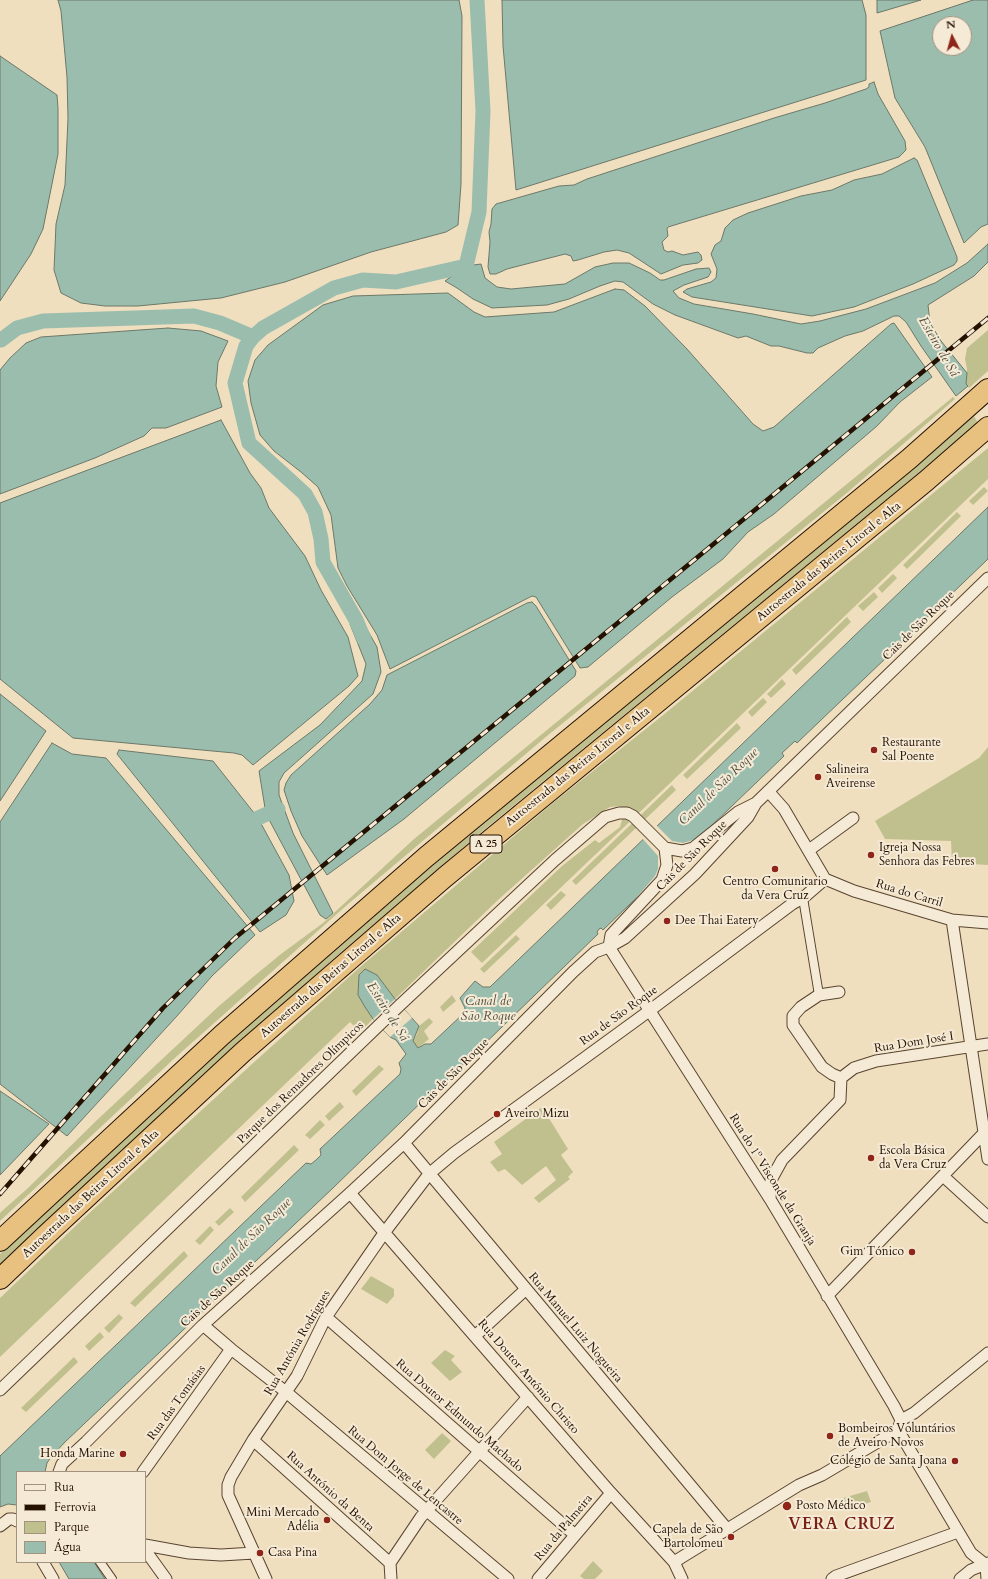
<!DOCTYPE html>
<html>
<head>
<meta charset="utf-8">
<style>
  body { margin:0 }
  #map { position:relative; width:988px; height:1579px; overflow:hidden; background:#f0dfbf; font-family:Cardo,serif }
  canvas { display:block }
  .legend { position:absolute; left:16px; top:1471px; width:130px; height:92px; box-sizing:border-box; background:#f5ead5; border:1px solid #a29380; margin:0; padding:5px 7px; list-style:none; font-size:12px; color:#251100 }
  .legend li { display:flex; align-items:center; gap:8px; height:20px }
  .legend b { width:20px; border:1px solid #a29380 }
  .north { position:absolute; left:932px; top:16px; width:40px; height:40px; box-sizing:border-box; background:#f5ead5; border:1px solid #a29380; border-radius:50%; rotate:354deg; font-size:11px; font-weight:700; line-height:16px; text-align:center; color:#251100 }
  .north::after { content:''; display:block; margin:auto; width:14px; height:18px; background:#8f2418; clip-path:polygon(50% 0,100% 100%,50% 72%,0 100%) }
</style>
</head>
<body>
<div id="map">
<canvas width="988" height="1579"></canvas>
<ul class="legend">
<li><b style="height:5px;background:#f5ead5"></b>Rua</li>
<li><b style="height:5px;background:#251100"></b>Ferrovia</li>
<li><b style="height:11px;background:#c0c08e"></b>Parque</li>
<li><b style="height:11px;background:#9bbdae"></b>Água</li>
</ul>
<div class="north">N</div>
</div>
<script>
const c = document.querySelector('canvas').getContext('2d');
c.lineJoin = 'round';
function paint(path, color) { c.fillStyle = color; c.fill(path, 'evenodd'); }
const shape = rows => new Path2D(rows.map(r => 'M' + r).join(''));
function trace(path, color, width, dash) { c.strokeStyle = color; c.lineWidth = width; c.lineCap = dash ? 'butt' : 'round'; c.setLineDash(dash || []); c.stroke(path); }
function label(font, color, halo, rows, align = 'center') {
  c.font = font + ' Cardo,serif'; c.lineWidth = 4; c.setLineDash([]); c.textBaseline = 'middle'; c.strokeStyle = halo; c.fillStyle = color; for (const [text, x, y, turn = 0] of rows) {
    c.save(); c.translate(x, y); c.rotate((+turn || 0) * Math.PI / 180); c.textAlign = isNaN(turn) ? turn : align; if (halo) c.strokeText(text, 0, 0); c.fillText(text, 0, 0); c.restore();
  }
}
const green = shape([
  [988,330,988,371,969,388,966,384,967,369,965,359,967,348],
  [953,397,955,399,848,492,547,736,347,905,177,1056,0,1221,0,1213,2,1211,28,1188,97,1120,219,1006,253,977,281,954,323,923,414,839],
  [974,416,978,423,914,477,479,834,331,961,193,1084,0,1264,0,1254,85,1173,233,1038,400,891,861,512],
  [988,448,988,479,482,963,471,952,562,866,595,840,599,843,620,827,624,812,620,806,610,807,583,824,498,900,395,999,377,975,365,969,359,975,358,995,373,1019,360,1032,350,1022,0,1357,0,1298,84,1218,252,1064,359,968,554,802,662,716],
  [984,487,988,491,973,505,969,501],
  [957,512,961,516,907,569,903,565],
  [893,574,897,578,882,593,878,588],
  [874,592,878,597,863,611,858,606],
  [847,617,851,622,796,675,792,670],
  [782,679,786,684,771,698,767,694],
  [763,698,767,702,752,717,748,712],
  [737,723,741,728,687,779,683,775],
  [988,747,988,865,952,863,951,841,885,839,875,821,979,758],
  [672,785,676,790,576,885,572,881],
  [561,891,566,895,551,910,546,905],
  [516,935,520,939,484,973,480,969],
  [452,995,456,1001,443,1012,440,1007],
  [429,1018,433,1022,424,1031,429,1039,418,1048,413,1041,417,1034,419,1026],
  [379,1065,384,1069,356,1096,352,1091],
  [340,1102,344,1107,329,1121,325,1116],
  [542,1107,568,1149,561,1155,573,1172,568,1177,570,1179,539,1203,534,1198,556,1180,546,1166,522,1185,505,1169,498,1172,490,1162,502,1154,494,1142],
  [320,1120,325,1125,310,1139,305,1135],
  [294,1145,299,1150,245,1202,241,1197],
  [230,1208,234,1212,219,1226,215,1222],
  [210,1226,214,1230,200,1245,195,1241],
  [184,1251,188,1256,135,1307,130,1303],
  [371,1276,394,1289,394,1296,387,1304,361,1289],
  [119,1314,123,1318,109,1333,104,1328],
  [100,1332,104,1337,89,1351,85,1346],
  [445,1350,455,1356,451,1360,462,1372,450,1381,431,1363],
  [74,1357,78,1362,26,1412,21,1408],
  [442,1433,451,1441,434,1459,425,1450],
  [867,1491,871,1502,847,1510,843,1498],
  [593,1561,603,1571,595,1579,584,1579,580,1576]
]);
const water = shape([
  [58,0,459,0,462,16,461,184,458,225,446,232,371,252,285,282,221,298,138,306,105,306,81,303,61,293,54,270,56,224,65,185,68,118,67,77,61,11,58,0],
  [502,0,862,0,866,15,866,80,516,190,503,46,502,0],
  [877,0,921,0,877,13,877,0],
  [973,0,988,0,988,224,981,227,964,243,925,147,895,98,880,31,973,0],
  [940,24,964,24,964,48,940,48,940,24],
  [0,56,57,95,58,108,58,154,43,229,31,254,0,301,0,56],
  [874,82,878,94,905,141,906,150,899,157,668,227,667,229,668,236,662,242,664,250,668,252,672,251,683,255,698,252,701,255,702,260,698,263,683,265,661,274,629,253,617,250,604,252,578,260,573,261,571,256,565,254,507,269,496,274,490,274,488,267,490,242,489,232,491,224,492,209,496,204,559,186,574,185,587,179,774,118,825,103,866,89,869,87,869,84,874,82],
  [914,158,917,160,957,257,957,261,954,265,913,284,854,307,812,316,692,297,683,292,687,289,711,282,716,278,717,269,711,254,715,245,721,241,725,228,733,220,748,213,801,196,832,190,854,180,882,174,914,158],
  [988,244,988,262,974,276,928,305,930,323,941,341,967,373,966,384,968,386,956,396,921,346,906,322,899,316,894,316,863,331,845,336,818,348,813,353,807,353,779,346,771,346,746,336,738,338,675,315,653,304,623,282,615,281,600,286,569,299,547,305,492,308,473,299,457,288,445,281,466,266,481,264,485,278,497,287,511,289,565,284,595,267,613,263,629,263,650,273,660,280,664,280,696,269,709,268,711,272,708,277,684,285,673,291,679,298,694,304,753,314,801,324,820,321,866,309,935,283,967,263,988,244],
  [615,289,624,290,645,306,687,349,753,424,763,431,774,427,891,324,894,323,932,377,900,402,877,426,774,514,748,532,723,559,672,597,588,667,580,668,536,597,532,596,390,669,377,635,347,586,338,568,331,515,318,487,301,472,274,451,260,435,251,403,248,381,255,360,268,345,323,305,353,296,448,293,474,312,485,317,554,312,615,289],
  [168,328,201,331,228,341,218,362,216,386,222,407,166,428,152,428,144,436,95,458,0,494,0,370,10,358,26,343,41,337,168,328],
  [221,420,250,473,261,488,269,508,305,556,321,590,348,637,358,676,349,686,253,765,242,755,234,753,73,738,0,679,0,503,221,420],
  [988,507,988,559,892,651,890,649,886,653,888,656,797,743,795,741,782,753,784,756,603,930,601,928,599,929,597,932,598,934,440,1087,438,1086,333,1188,65,1442,51,1457,47,1463,45,1472,17,1472,17,1505,8,1504,0,1507,0,1456,306,1163,311,1164,316,1160,321,1155,320,1149,400,1074,401,1069,399,1063,406,1054,396,1040,390,1037,373,1019,365,1007,358,995,359,975,365,969,377,975,395,999,419,1026,413,1041,418,1048,425,1044,431,1044,464,1013,465,1008,460,998,475,981,483,987,490,987,988,507],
  [532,602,536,606,576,671,575,676,404,819,327,875,302,836,291,811,284,790,286,783,291,775,370,704,382,690,387,675,527,603,532,602],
  [360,617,377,647,381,672,373,694,284,773,279,782,279,795,293,833,333,913,326,919,320,915,266,814,259,771,320,725,362,681,366,664,350,624,360,617],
  [0,694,46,731,0,801,0,694],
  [52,743,72,754,106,758,255,935,212,976,177,1016,67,1136,0,1084,0,822,52,743],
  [119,750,213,761,258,818,289,875,294,901,286,915,260,932,117,754,119,750],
  [0,1091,49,1124,0,1175,0,1091],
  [59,1562,94,1562,105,1579,69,1579,59,1562]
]);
const pier = shape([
  [733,807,625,911,655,876,658,869,658,856,642,838,656,825,672,841,683,843,690,841,697,838],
  [395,999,412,1018,390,1037,373,1019]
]);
const canal = shape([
  [470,274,466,266,479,212,483,111,477,0],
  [1,340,17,328,43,321,194,316,220,323,253,337],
  [364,639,356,620,323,562,321,539,315,512,305,494,249,443,235,383,246,346,253,337,263,328,334,288,363,280,396,282,466,266],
  [258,818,278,809]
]);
const pedestrian = shape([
  [803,898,819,995],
  [100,1562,112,1579]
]);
const minor = shape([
  [768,791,784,809,825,879],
  [665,848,682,851,693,848,738,812,756,803],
  [809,850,853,818],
  [825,879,854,891,952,920,988,923],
  [952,920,988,1159],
  [609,947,770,1199,894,1406,901,1420,898,1430],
  [609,947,611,935,662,880,667,865,665,848],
  [839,992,819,995,801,1007,793,1016,793,1025,822,1067,832,1074,841,1078],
  [841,1078,854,1068,876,1061,988,1044],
  [404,1143,727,1529],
  [943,1176,988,1217],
  [350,1193,611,1493,674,1562,682,1579],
  [770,1199,771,1180,782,1160,840,1100,841,1078],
  [827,1296,984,1133],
  [326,1317,575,1535],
  [203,1325,231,1349,286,1392,508,1579],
  [475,1336,525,1290],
  [0,1390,400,1005,555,860,605,817,619,813,627,813,633,816,665,848],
  [901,1420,914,1413,988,1353],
  [898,1430,971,1553,986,1565],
  [253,1440,390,1563],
  [59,1472,62,1464,86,1442,203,1325,350,1193,404,1143,573,972,595,952,609,947,625,938,695,874,748,817,756,803,988,578],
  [143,1472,231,1349],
  [0,1526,9,1519,13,1519,17,1521],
  [145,1545,189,1553,221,1555,254,1553],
  [145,1546,148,1554,166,1579],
  [43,1562,53,1579],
  [674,1562,799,1485,822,1475,898,1430],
  [986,1565,987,1579],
  [266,1579,228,1495,228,1485,231,1477,253,1440,297,1376,326,1317,384,1233,429,1174,454,1153,649,1011,792,904,803,898,825,879],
  [391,1579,390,1563,421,1517,528,1397],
  [538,1579,611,1493],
  [832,1579,836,1576,958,1532],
  [960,1579,971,1570,988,1563]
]);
const motorway = shape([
  [0,1241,222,1035,426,857,909,459,988,389],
  [0,1279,45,1236,243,1052,445,877,926,481,988,427]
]);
const rail = shape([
  [0,1194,163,1008,235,938,988,318]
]);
const markers = [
  [874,750,4,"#8f2418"],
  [818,777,4,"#8f2418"],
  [871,855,4,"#8f2418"],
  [775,869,4,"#8f2418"],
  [667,921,4,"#8f2418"],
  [497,1114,4,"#8f2418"],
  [871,1158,4,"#8f2418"],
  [912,1252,4,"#8f2418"],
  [830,1436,4,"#8f2418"],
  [123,1454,4,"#8f2418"],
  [955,1461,4,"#8f2418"],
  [787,1506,5,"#8f2418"],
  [327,1520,4,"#8f2418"],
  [731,1537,4,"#8f2418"],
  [260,1553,4,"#8f2418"]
];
const shields = [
  [486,844,32]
];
const shieldNames = [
  ["A 25",486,844]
];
const streetNames = [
  ["Autoestrada das Beiras Litoral e Alta",829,562,-39],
  ["Cais de São Roque",919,626,-44],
  ["Autoestrada das Beiras Litoral e Alta",578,767,-39],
  ["Cais de São Roque",692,856,-45],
  ["Rua do Carril",909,894,17],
  ["Autoestrada das Beiras Litoral e Alta",331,976,-41],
  ["Rua de São Roque",619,1016,-36],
  ["Rua Dom José I",914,1043,-9],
  ["Cais de São Roque",454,1074,-45],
  ["Parque dos Remadores Olímpicos",301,1083,-44],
  ["Rua do 1º Visconde da Granja",772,1180,58],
  ["Autoestrada das Beiras Litoral e Alta",91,1194,-43],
  ["Cais de São Roque",218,1294,-42],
  ["Rua Manuel Luiz Nogueira",575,1328,50],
  ["Rua Antónia Rodrigues",298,1343,-60],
  ["Rua Doutor António Christo",528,1377,49],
  ["Rua das Tomásias",177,1403,-54],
  ["Rua Doutor Edmundo Machado",459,1416,41],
  ["Rua Dom Jorge de Lencastre",405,1476,40],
  ["Rua António da Benta",330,1492,42],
  ["Rua da Palmeira",564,1528,-50]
];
const poiNames = [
  ["Restaurante",882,743],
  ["Sal Poente",882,757],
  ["Salineira",826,770],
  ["Aveirense",826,784],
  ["Igreja Nossa",879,848],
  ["Senhora das Febres",879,862],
  ["Centro Comunitario",775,882,"center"],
  ["da Vera Cruz",775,896,"center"],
  ["Dee Thai Eatery",675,921],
  ["Aveiro Mizu",505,1114],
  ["Escola Básica",879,1151],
  ["da Vera Cruz",879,1165],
  ["Gim Tónico",904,1252,"right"],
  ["Bombeiros Voluntários",838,1429],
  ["de Aveiro Novos",838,1443],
  ["Honda Marine",115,1454,"right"],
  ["Colégio de Santa Joana",947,1461,"right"],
  ["Posto Médico",796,1506],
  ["Mini Mercado",319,1513,"right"],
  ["Adélia",319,1527,"right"],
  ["Capela de São",723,1530,"right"],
  ["Bartolomeu",723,1544,"right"],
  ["Casa Pina",268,1553]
];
const waterNames = [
  ["Esteiro de Sá",938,347,60],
  ["Canal de São Roque",719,787,-44],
  ["Canal de",488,1002],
  ["São Roque",488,1017],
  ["Esteiro de Sá",387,1012,58],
  ["Canal de São Roque",252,1237,-44]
];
const districtNames = [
  ["VERA CRUZ",842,1525]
];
paint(green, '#c0c08e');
paint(water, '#9bbdae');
trace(water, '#6c7868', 1);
paint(pier, '#f0dfbf');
trace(canal, '#9bbdae', 15);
trace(pedestrian, '#584430', 10);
trace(minor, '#584430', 13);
trace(motorway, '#251100', 22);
trace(pedestrian, '#f5ead5', 8);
trace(minor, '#f5ead5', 11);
trace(motorway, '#e8c080', 20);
trace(rail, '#251100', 4.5);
trace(rail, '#f5ead5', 3, [9]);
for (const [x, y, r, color] of markers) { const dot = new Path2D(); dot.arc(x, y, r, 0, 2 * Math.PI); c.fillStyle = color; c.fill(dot); trace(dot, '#f5ead5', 1.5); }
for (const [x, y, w] of shields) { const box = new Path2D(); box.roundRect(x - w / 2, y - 9, w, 18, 3); c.fillStyle = '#f5ead5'; c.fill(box); trace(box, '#251100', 1); }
label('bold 11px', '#251100', null, shieldNames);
label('12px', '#251100', '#f5ead5', streetNames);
label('12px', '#251100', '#f5ead5', poiNames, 'left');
label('italic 13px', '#4e4d3d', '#f5ead5', waterNames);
c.letterSpacing = '1px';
label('bold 16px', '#7a1f14', '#f5ead5', districtNames);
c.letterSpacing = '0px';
</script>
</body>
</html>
